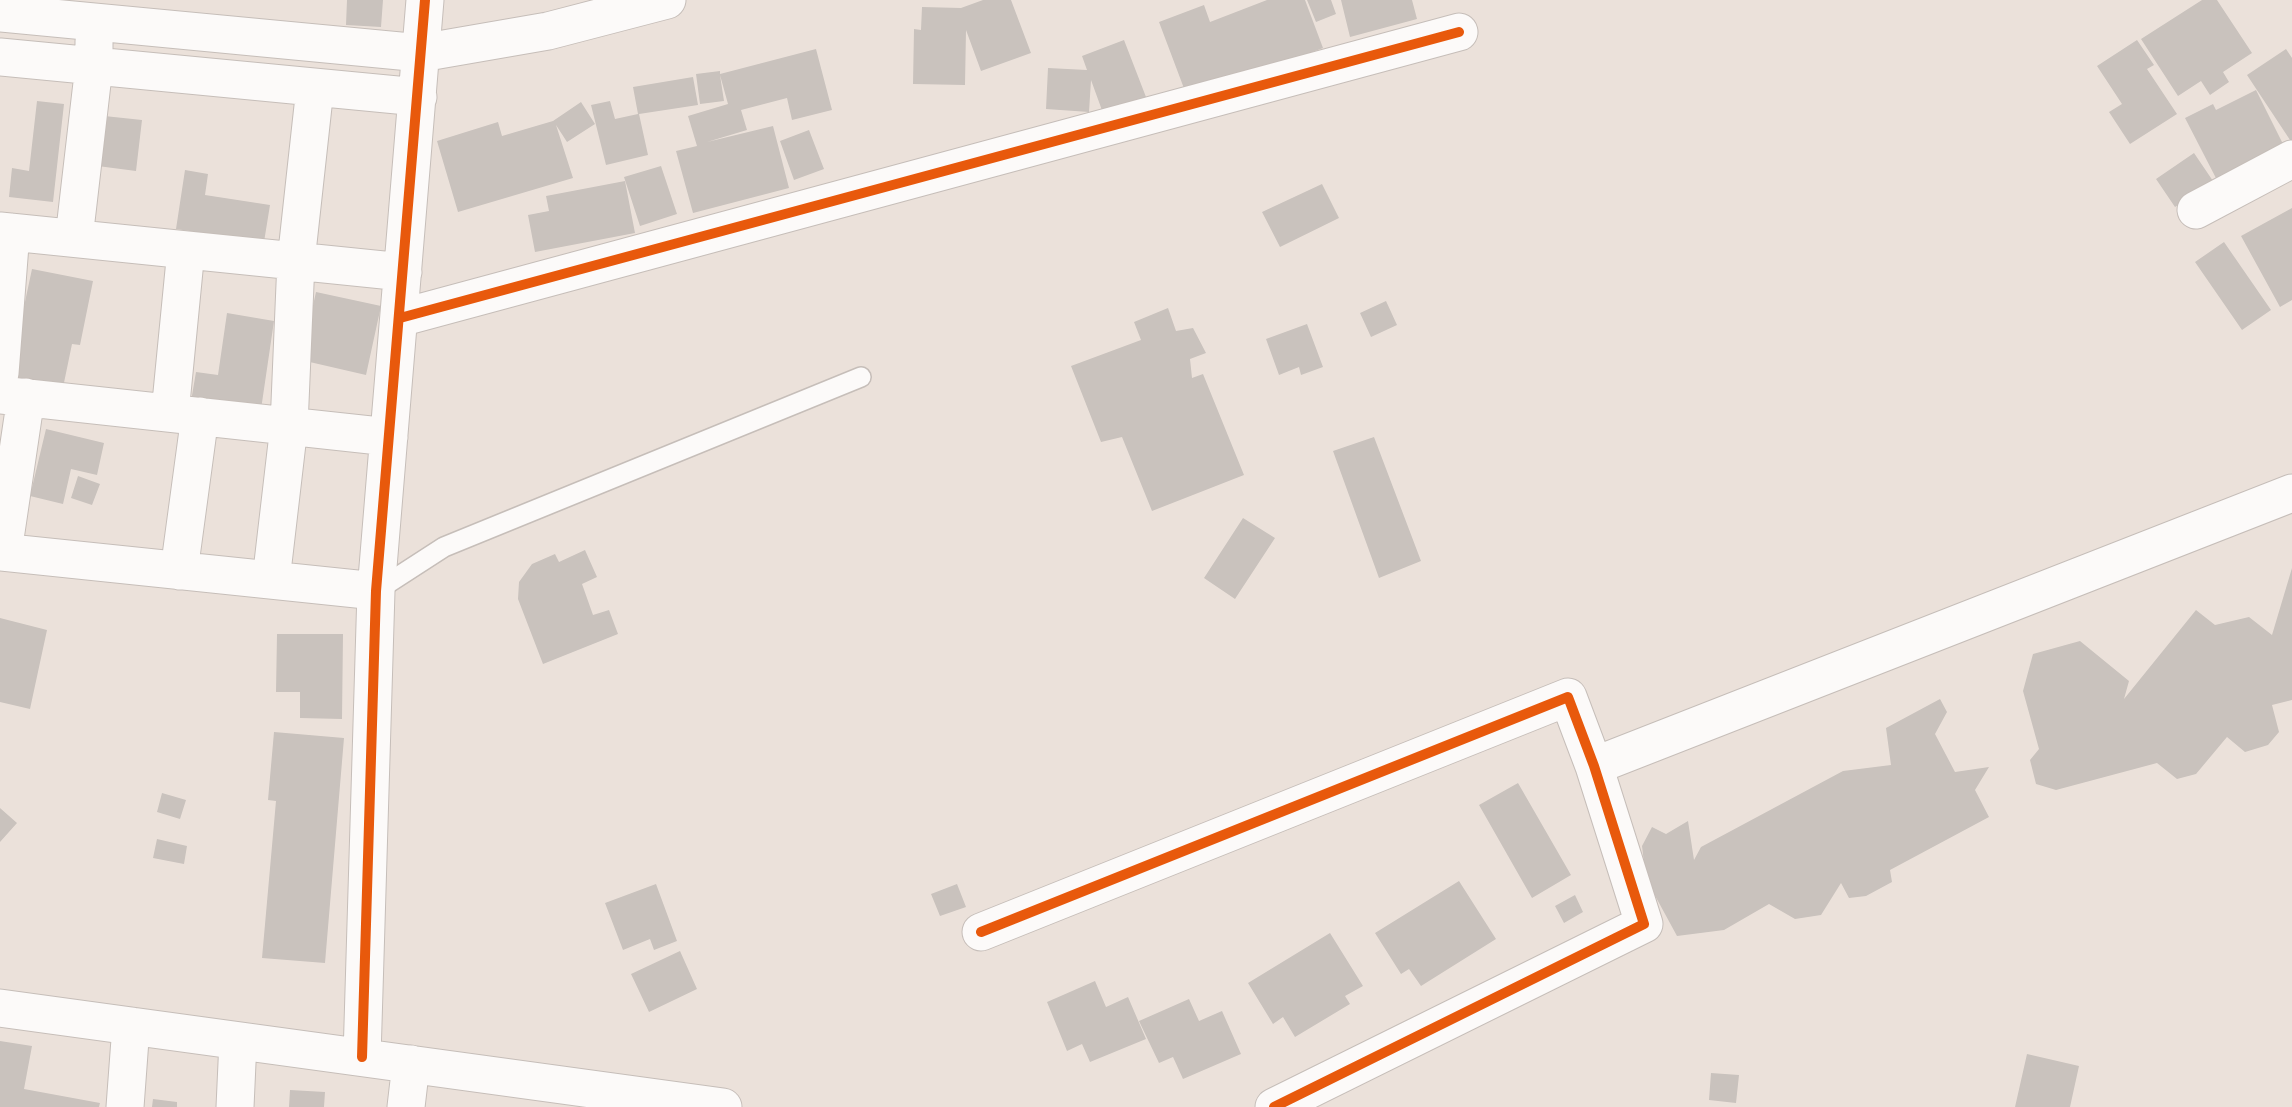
<!DOCTYPE html>
<html>
<head>
<meta charset="utf-8">
<style>
  body { margin:0 }
  canvas { display:block; background:#ebe1da }
</style>
</head>
<body>
<canvas width="2292" height="1107"></canvas>
<script>
const c = document.querySelector('canvas').getContext('2d');
c.lineJoin = 'round';
function paint(path, color) { c.fillStyle = color; c.fill(path, 'evenodd'); }
const shape = rows => new Path2D(rows.map(r => 'M' + r).join(''));
function trace(path, color, width, dash) { c.strokeStyle = color; c.lineWidth = width; c.lineCap = dash ? 'butt' : 'round'; c.setLineDash(dash || []); c.stroke(path); }
const building = shape([
  [347,0,383,0,381,27,346,25],
  [983,0,1011,0,1031,53,981,71,966,30,965,85,913,84,914,29,921,30,922,7,961,8],
  [1267,0,1305,0,1323,48,1188,99,1159,22,1204,5,1210,22],
  [1307,0,1331,0,1336,14,1316,22],
  [1341,0,1412,0,1417,19,1350,37],
  [2202,0,2217,0,2252,53,2223,72,2229,82,2210,95,2201,81,2178,96,2141,39],
  [1124,40,1146,97,1103,113,1091,80,1089,112,1046,109,1048,68,1087,70,1082,56],
  [2137,40,2154,65,2147,69,2177,114,2130,144,2109,112,2122,104,2097,66],
  [816,49,832,110,792,120,787,98,741,110,747,130,707,142,773,126,789,188,693,213,676,151,697,146,688,116,728,104,720,75,724,101,700,104,696,74,720,71,720,74],
  [2286,49,2292,58,2292,143,2247,75],
  [693,77,698,105,639,114,648,155,606,165,591,105,610,101,615,119,638,114,633,87],
  [2256,90,2285,148,2218,182,2185,118,2213,104,2216,110],
  [37,101,64,104,53,202,9,197,12,168,29,171],
  [581,102,595,124,567,142,556,125,573,178,458,212,437,141,498,122,502,136,553,121],
  [95,115,142,120,136,171,90,165],
  [809,130,824,169,794,180,780,141],
  [2194,153,2213,181,2175,207,2156,179],
  [661,166,677,214,640,226,624,177],
  [185,170,208,174,205,195,270,205,264,242,176,229],
  [625,181,635,233,535,252,528,215,549,211,546,196],
  [1322,184,1339,218,1280,247,1262,212],
  [2292,208,2292,300,2280,307,2241,236],
  [2224,242,2271,310,2242,330,2195,262],
  [32,269,93,281,80,345,72,344,60,402,6,391],
  [316,292,381,306,366,375,301,360],
  [1386,301,1397,325,1371,337,1360,313],
  [1168,308,1176,331,1193,328,1206,353,1190,359,1192,378,1203,374,1244,475,1152,511,1122,437,1101,442,1071,366,1141,340,1134,322],
  [227,313,274,321,259,423,189,413,196,372,218,375],
  [1307,324,1323,367,1301,375,1299,367,1279,375,1266,339],
  [46,429,104,443,97,475,71,469,63,504,30,496],
  [1374,437,1421,561,1379,578,1333,451],
  [78,476,100,484,92,505,71,498],
  [1243,518,1275,538,1235,599,1204,578],
  [585,550,597,577,582,584,593,615,609,610,618,634,543,664,518,599,519,582,532,564,555,554,559,562],
  [2292,568,2292,700,2272,705,2279,732,2268,745,2245,752,2227,737,2196,774,2177,779,2157,763,2056,790,2036,784,2030,760,2039,749,2023,691,2033,654,2080,641,2129,681,2124,699,2196,610,2215,625,2249,617,2272,635],
  [0,618,47,630,30,709,0,702],
  [277,634,343,634,342,719,300,718,300,692,276,692],
  [1940,699,1947,712,1935,734,1955,772,1989,767,1975,790,1989,817,1890,870,1892,882,1866,896,1849,898,1841,883,1821,915,1795,919,1769,904,1724,930,1677,936,1646,879,1642,846,1652,827,1666,834,1688,821,1694,860,1701,847,1843,771,1891,765,1886,728],
  [274,732,344,738,325,963,262,958,276,801,268,800],
  [1518,783,1571,875,1532,898,1479,805],
  [162,793,186,800,180,819,157,812],
  [0,808,17,823,0,842],
  [157,839,187,846,184,864,153,858],
  [1459,881,1496,939,1421,986,1409,969,1401,974,1375,933],
  [656,884,677,941,654,950,650,939,623,950,605,903],
  [957,884,966,907,940,916,931,894],
  [1575,895,1583,912,1564,923,1555,906],
  [1330,933,1363,986,1345,996,1350,1004,1295,1037,1283,1017,1273,1024,1248,983],
  [680,951,697,989,649,1012,631,974],
  [1095,981,1106,1007,1128,997,1146,1039,1090,1062,1082,1044,1067,1051,1047,1002],
  [1189,999,1199,1021,1222,1011,1241,1054,1183,1079,1173,1057,1159,1063,1139,1021],
  [0,1041,32,1046,24,1089,100,1103,99,1107,0,1107],
  [2027,1054,2079,1066,2070,1107,2015,1107],
  [1711,1073,1739,1075,1736,1103,1709,1100],
  [290,1090,325,1092,324,1107,289,1107],
  [153,1099,177,1102,177,1107,152,1107]
]);
const service = shape([
  [376,591,444,547,861,377]
]);
const minor = shape([
  [0,13,421,53,548,31,667,0],
  [0,57,418,97],
  [2196,210,2292,159],
  [0,231,403,272],
  [74,238,94,66,94,41],
  [400,318,1459,32],
  [0,373,11,232],
  [0,395,389,437],
  [170,413,186,250],
  [0,552,376,591],
  [3,552,26,397],
  [179,571,200,416],
  [271,580,289,426,296,261,315,88],
  [1594,766,2292,493],
  [981,932,1568,697,1594,766,1644,924,1274,1107],
  [0,1008,723,1107],
  [362,1057,376,591,425,0],
  [125,1107,131,1026],
  [235,1107,238,1041],
  [406,1107,411,1064]
]);
const cycleway = shape([
  [400,318,1459,32],
  [981,932,1568,697,1594,766,1644,924,1274,1107],
  [362,1057,376,591,425,0]
]);
paint(building, '#c9c2bd');
trace(service, '#c6beb9', 22);
trace(minor, '#c6beb9', 39);
trace(service, '#fcfaf9', 19);
trace(minor, '#fcfaf9', 37);
trace(cycleway, '#e8590c', 10);
</script>
</body>
</html>
